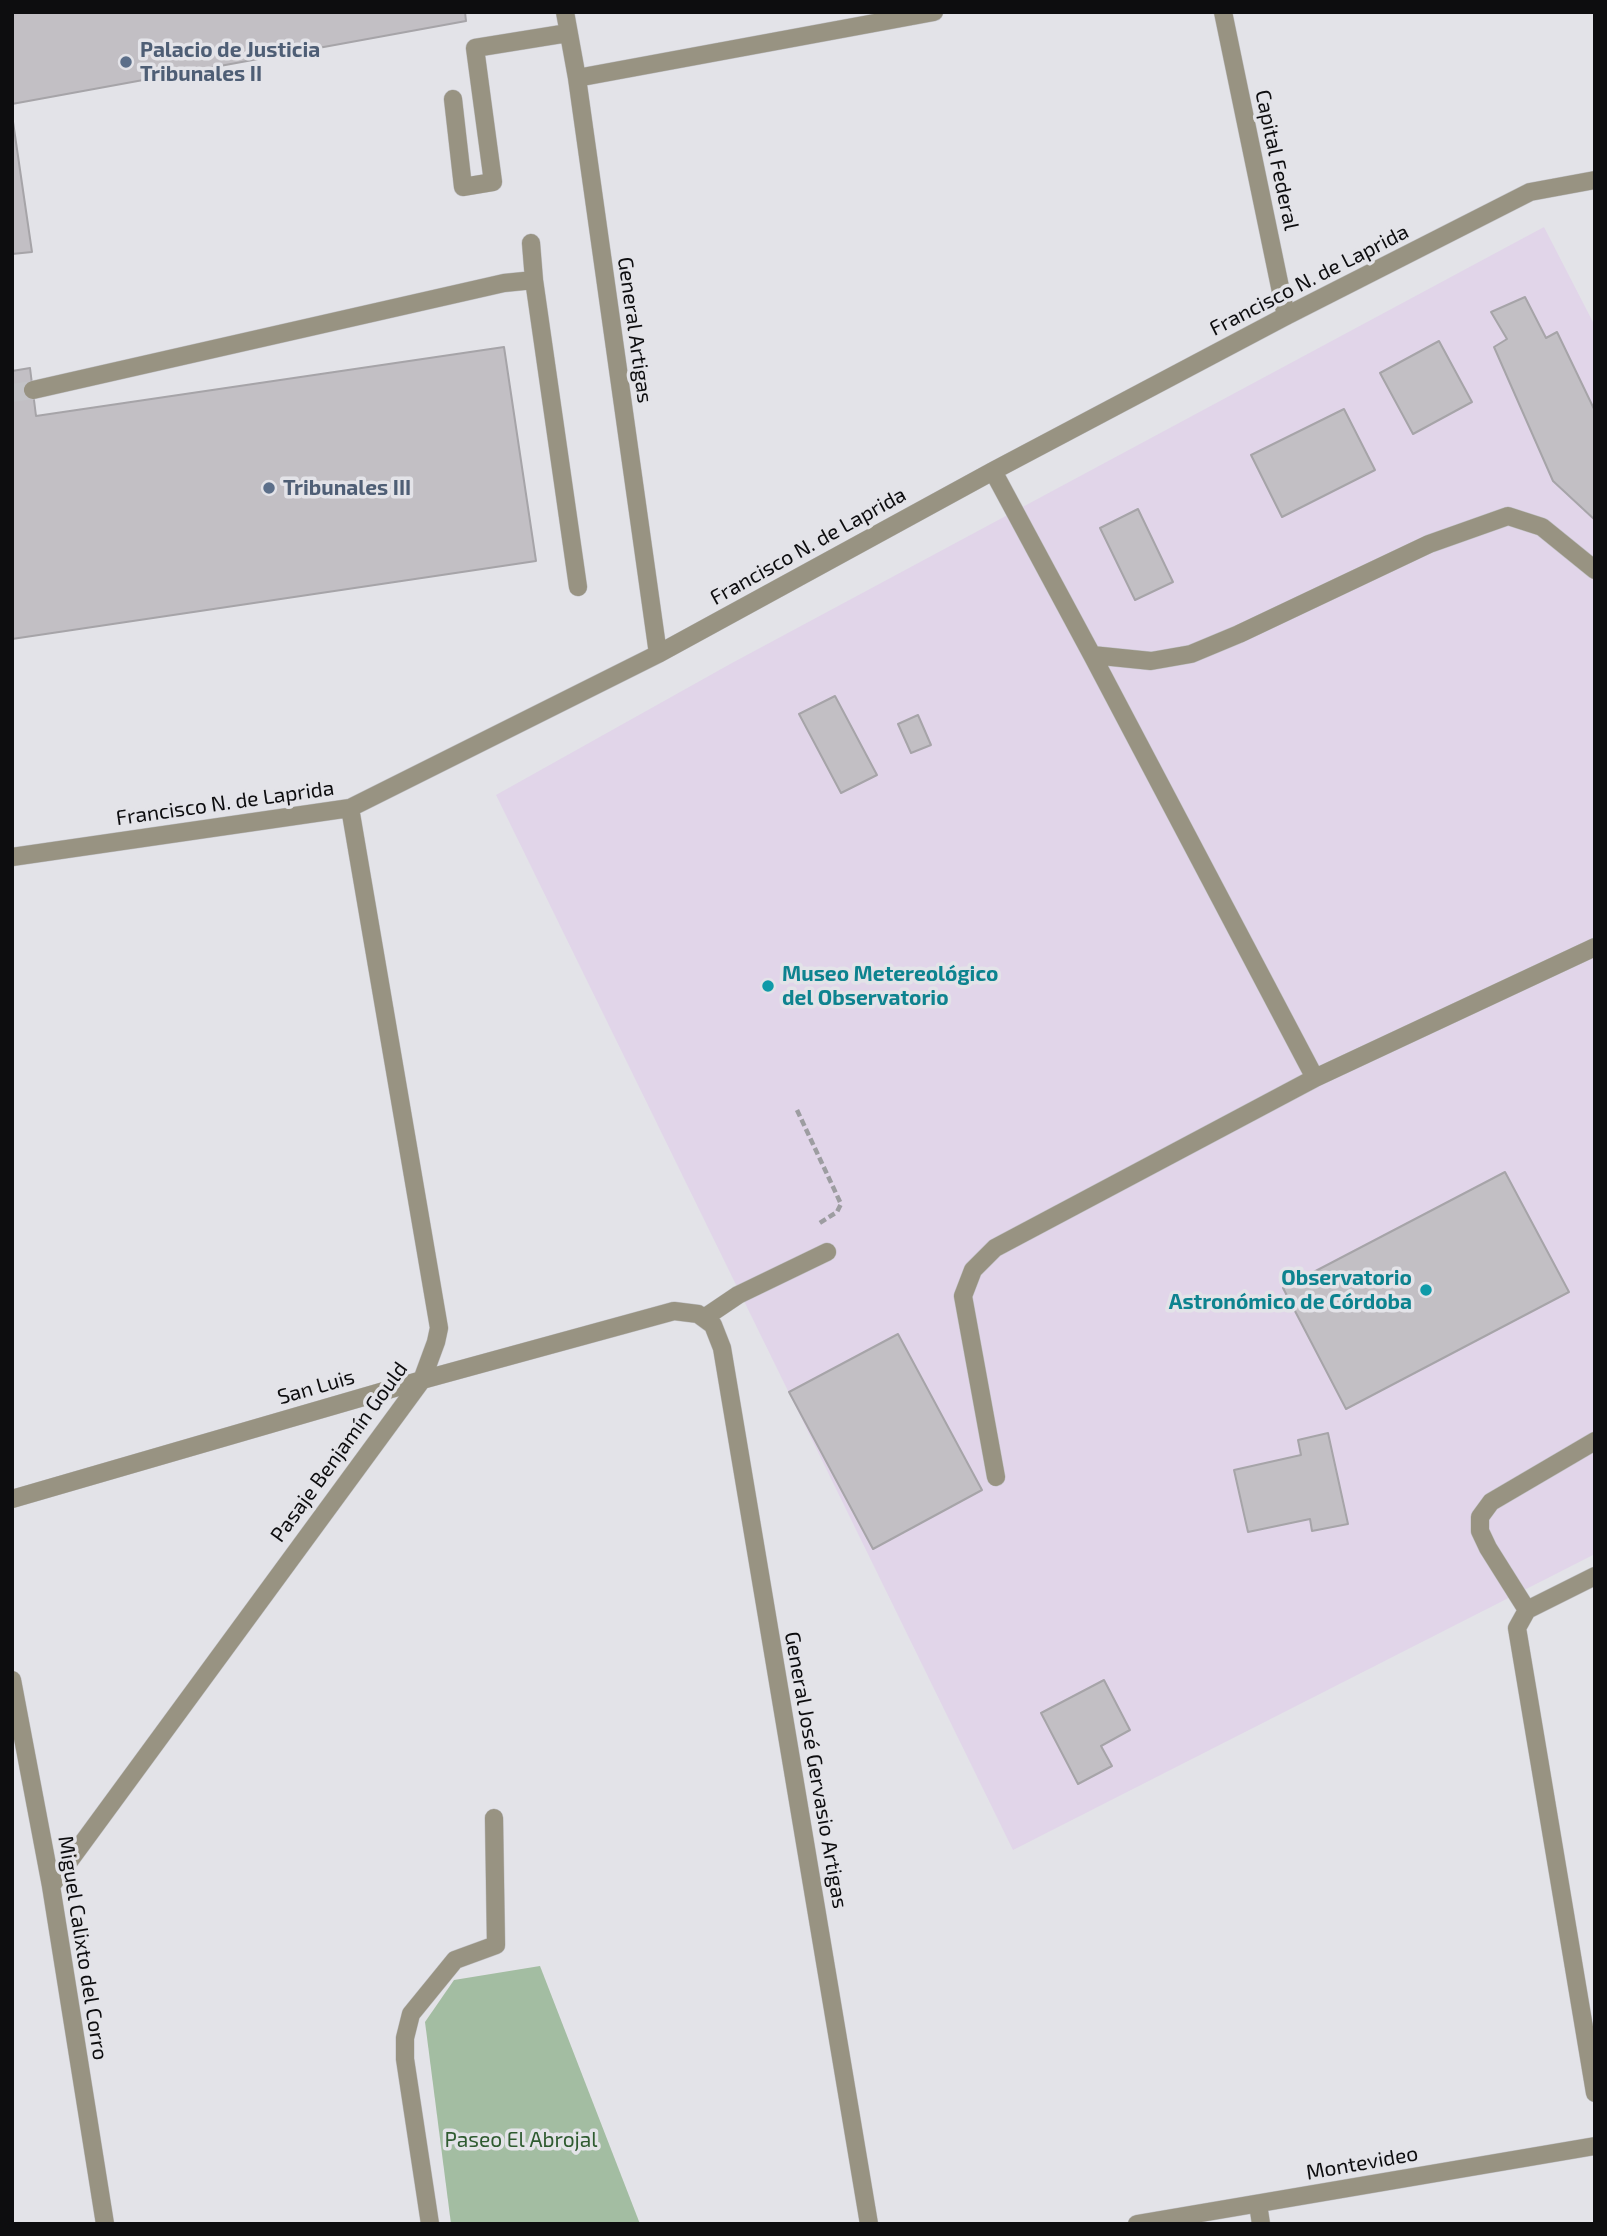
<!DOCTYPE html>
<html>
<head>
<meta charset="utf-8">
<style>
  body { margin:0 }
  #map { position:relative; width:1607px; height:2236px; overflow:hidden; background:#e3e3e8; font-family:"Exo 2",sans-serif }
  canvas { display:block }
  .frame { position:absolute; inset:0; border:14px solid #0d0d0f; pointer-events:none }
</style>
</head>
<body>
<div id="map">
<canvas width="1607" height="2236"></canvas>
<div class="frame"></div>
</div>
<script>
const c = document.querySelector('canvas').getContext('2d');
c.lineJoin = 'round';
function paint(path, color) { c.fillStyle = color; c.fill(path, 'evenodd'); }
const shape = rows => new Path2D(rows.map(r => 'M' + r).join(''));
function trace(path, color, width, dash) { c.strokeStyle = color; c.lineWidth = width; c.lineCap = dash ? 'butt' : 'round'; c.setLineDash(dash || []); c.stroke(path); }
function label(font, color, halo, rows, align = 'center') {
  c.font = font + ' "Exo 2",sans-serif'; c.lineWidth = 7; c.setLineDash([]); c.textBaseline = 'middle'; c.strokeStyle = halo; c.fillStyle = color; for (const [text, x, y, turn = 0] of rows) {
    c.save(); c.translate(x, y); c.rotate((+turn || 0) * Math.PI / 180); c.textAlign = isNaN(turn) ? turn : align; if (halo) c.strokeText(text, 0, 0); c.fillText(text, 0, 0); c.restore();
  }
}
const education = shape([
  [1544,227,1595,326,1595,1554,1013,1850,496,795,732,663]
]);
const green = shape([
  [540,1966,640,2224,451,2224,425,2022,454,1980]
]);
const building = shape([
  [12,12,465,12,466,21,12,104,12,12],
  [12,115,32,252,12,254,12,115],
  [1525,297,1546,338,1557,332,1595,411,1595,520,1553,481,1494,347,1507,339,1491,312,1525,297],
  [1439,341,1472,402,1413,434,1380,373,1439,341],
  [504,347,536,561,12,639,12,371,30,368,36,416,504,347],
  [1344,409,1375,470,1282,517,1251,455,1344,409],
  [1138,509,1173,582,1135,600,1100,528,1138,509],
  [835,696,877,775,841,793,799,714,835,696],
  [918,715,931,745,911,753,898,724,918,715],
  [1505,1172,1569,1292,1346,1409,1283,1288,1505,1172],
  [898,1334,982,1490,873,1549,789,1392,898,1334],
  [1328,1433,1348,1524,1312,1531,1310,1519,1248,1532,1234,1470,1301,1455,1298,1440,1328,1433],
  [1104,1680,1130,1730,1101,1746,1112,1766,1078,1784,1041,1713,1104,1680]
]);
const minorTunnel = shape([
  [12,393,33,390]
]);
const path = shape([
  [797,1110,841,1204,837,1212,818,1224]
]);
const minor = shape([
  [565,12,577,78,658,654],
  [1223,12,1286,316],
  [577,78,934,12],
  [453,99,463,187,493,182,475,48,568,33],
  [534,280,578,587],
  [33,390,504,283,534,280,531,243],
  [993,471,1092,655,1315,1078],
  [1092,655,1151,661,1191,654,1239,634,1429,544,1508,516,1542,527,1595,570],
  [12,857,350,808,658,654,993,471,1286,316,1530,192,1595,180],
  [704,1318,738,1295,827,1252],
  [996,1477,963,1296,973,1270,995,1248,1315,1078,1595,947],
  [12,1499,422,1380,674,1311,698,1314,713,1325,722,1348,869,2224],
  [1527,1610,1517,1628,1595,2093],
  [1527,1610,1488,1548,1480,1531,1480,1517,1491,1502,1595,1441],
  [1527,1610,1595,1576],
  [12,1680,51,1886,105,2224],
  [51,1886,422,1380,436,1342,439,1328,350,808],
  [1258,2204,1261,2224],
  [430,2224,405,2059,405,2038,411,2014,455,1960,496,1945,494,1818],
  [1137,2224,1595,2146]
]);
const markers = [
  [126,62,7,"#5c6f8a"],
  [269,488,7,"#5c6f8a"],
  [768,986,7,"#0f9aa8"],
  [1426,1290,7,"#0f9aa8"]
];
const serviceNames = [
  ["Palacio de Justicia",140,50],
  ["Tribunales II",140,74],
  ["Tribunales III",283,488]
];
const streetNames = [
  ["Capital Federal",1277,160,78],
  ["Francisco N. de Laprida",1309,280,-27],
  ["General Artigas",635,330,82],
  ["Francisco N. de Laprida",808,546,-29],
  ["Francisco N. de Laprida",225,803,-8],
  ["San Luis",316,1387,-16],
  ["Pasaje Benjamín Gould",339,1452,-54],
  ["General José Gervasio Artigas",816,1770,80],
  ["Miguel Calixto del Corro",83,1948,81],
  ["Montevideo",1362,2163,-10]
];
const cultureNames = [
  ["Museo Metereológico",782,974],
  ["del Observatorio",782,998],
  ["Observatorio",1412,1278,"right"],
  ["Astronómico de Córdoba",1412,1302,"right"]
];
const parkNames = [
  ["Paseo El Abrojal",521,2140]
];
paint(education, '#e1d5e9');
paint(green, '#a3bda2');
paint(building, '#c2bfc4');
trace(building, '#a6a4a8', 2);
trace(minorTunnel, '#c3c3c7', 18, [18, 9]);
trace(minor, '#c1c1c5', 19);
trace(path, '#9d9da1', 4.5, [7, 3.5]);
trace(minor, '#989382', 18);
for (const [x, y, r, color] of markers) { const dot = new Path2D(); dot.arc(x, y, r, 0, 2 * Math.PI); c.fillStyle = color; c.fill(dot); trace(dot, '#e3e3e8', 2.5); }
label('bold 21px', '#4e5e75', '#e3e3e8', serviceNames, 'left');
label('21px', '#0d0d0f', '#e3e3e8', streetNames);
label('bold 21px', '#0d838f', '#e3e3e8', cultureNames, 'left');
label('21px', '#2f5b30', '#e3e3e8', parkNames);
</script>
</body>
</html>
